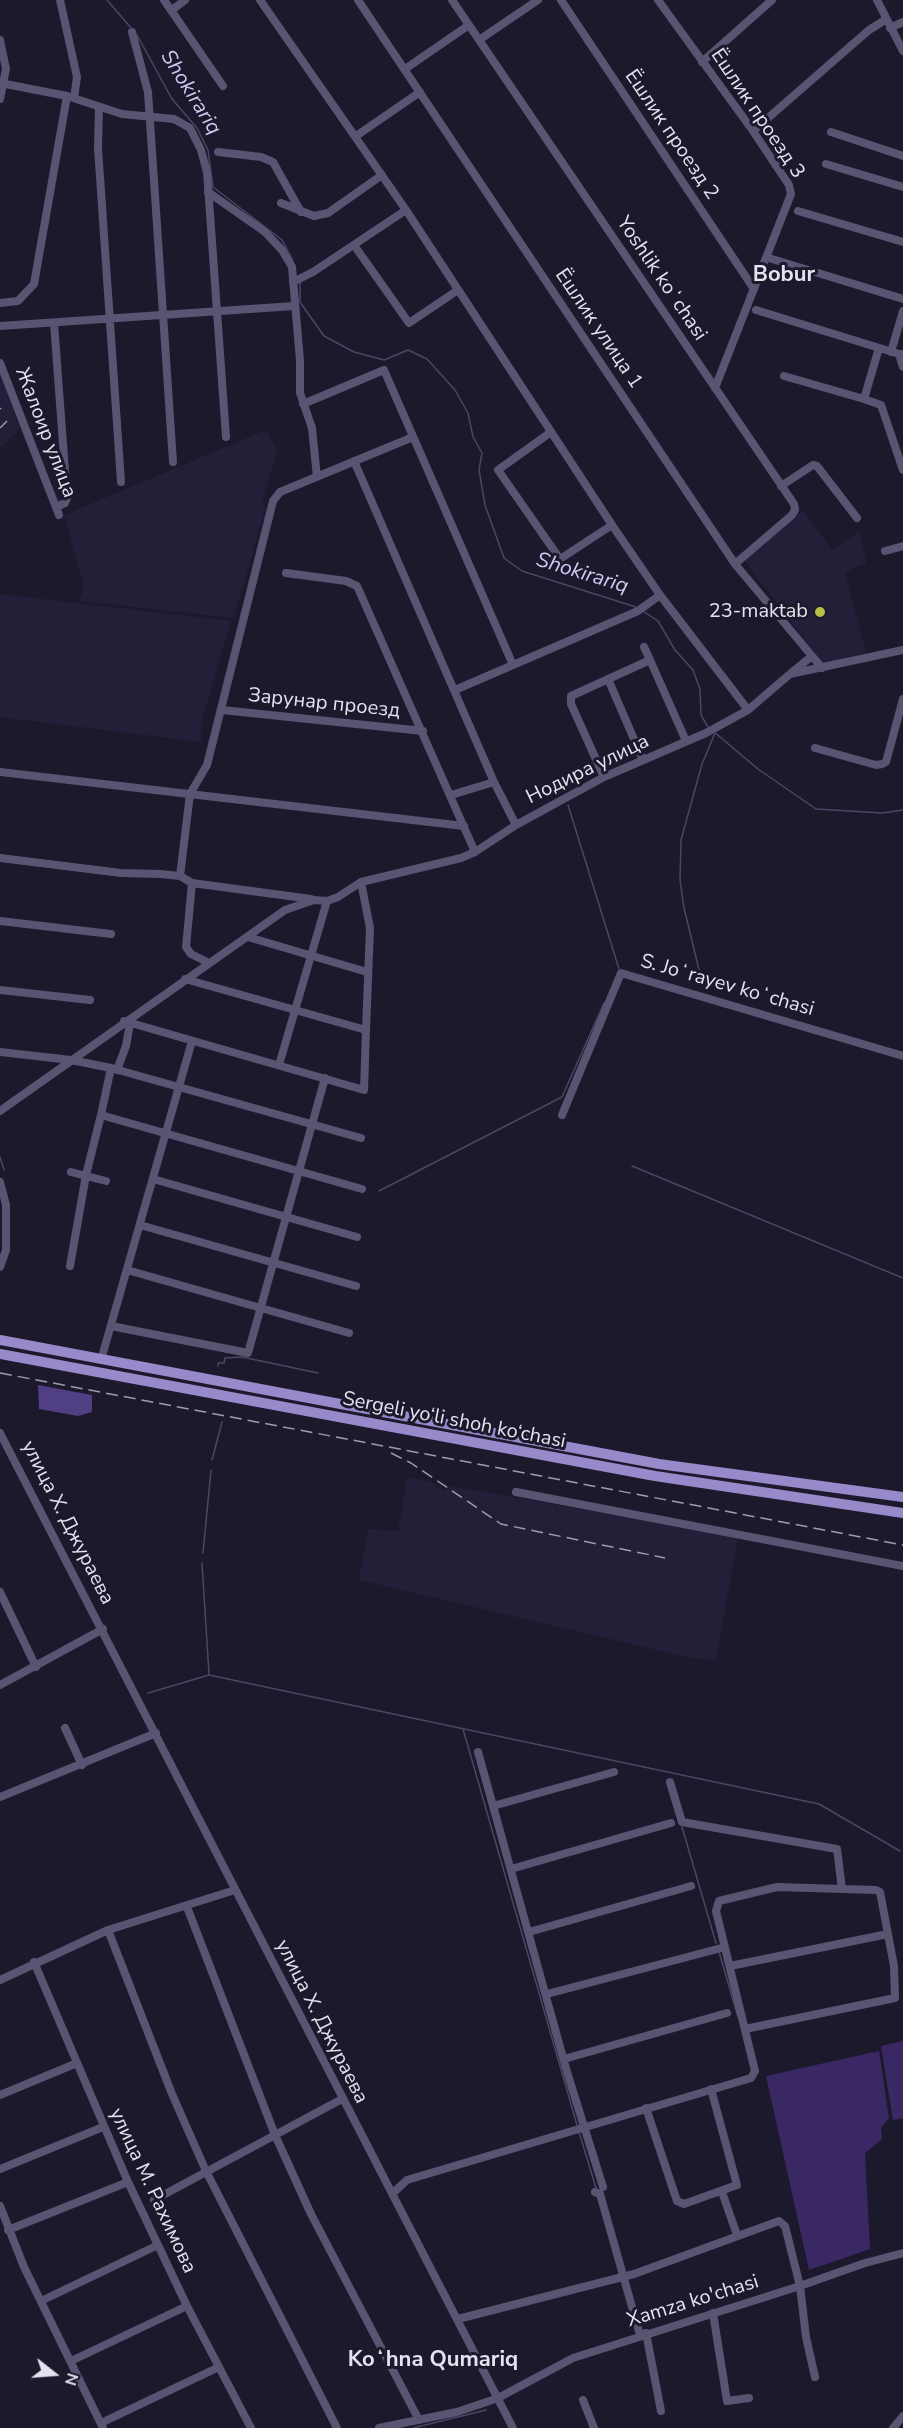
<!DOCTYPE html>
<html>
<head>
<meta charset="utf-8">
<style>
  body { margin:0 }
  #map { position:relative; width:903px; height:2428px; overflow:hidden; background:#1d192c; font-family:"Nunito Sans",sans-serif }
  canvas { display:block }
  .north { position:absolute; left:24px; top:2344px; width:60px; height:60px; -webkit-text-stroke:4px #1d192c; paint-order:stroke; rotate:107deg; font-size:16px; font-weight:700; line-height:24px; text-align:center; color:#e5e2f0 }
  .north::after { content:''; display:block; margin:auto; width:21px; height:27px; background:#e5e2f0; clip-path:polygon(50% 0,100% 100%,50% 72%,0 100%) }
</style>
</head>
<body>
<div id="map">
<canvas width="903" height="2428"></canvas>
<div class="north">N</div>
</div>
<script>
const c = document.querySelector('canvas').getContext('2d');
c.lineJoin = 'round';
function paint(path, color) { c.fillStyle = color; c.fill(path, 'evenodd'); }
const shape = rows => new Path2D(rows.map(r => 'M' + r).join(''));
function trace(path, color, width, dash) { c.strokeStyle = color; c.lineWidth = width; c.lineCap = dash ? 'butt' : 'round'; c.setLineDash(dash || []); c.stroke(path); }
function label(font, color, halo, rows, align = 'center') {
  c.font = font + ' "Nunito Sans",sans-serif'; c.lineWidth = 6; c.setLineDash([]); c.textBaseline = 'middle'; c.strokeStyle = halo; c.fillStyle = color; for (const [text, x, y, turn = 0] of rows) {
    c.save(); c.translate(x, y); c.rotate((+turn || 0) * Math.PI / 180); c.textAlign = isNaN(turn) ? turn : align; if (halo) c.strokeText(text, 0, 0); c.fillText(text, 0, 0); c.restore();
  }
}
const built = shape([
  [0,376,20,428,0,448],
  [266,430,277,449,262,505,266,507,234,618,79,601,84,587,64,515],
  [803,510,832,550,860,531,866,563,845,572,866,652,823,664,744,560],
  [0,594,231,621,202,721,201,742,0,717],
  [407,1477,432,1482,445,1491,451,1486,738,1537,716,1661,687,1657,359,1580,368,1529,398,1531]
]);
const green = shape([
  [903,2041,903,2118,893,2120,881,2046],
  [879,2051,889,2118,881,2128,882,2139,865,2153,870,2249,809,2270,766,2076]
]);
const forest = shape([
  [38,1385,92,1395,92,1412,78,1416,39,1409]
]);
const stream = shape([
  [107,0,132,29],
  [137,35,172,99,197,128,208,150,213,187,282,240,293,261],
  [300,282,300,302,324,336,354,352,384,360,408,350,427,359,455,390,468,413,473,437,482,453,479,470,485,505,504,558,522,571,636,607],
  [643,611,658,621,675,650,693,670,700,689,701,715,708,727],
  [714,732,758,769,816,809,882,813,903,810],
  [568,805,619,969],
  [702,982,684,908,680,880,681,840,702,764,715,733],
  [0,1157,4,1170],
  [632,1166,903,1278],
  [379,1191,562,1097,604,1003],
  [218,1366,218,1363,224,1363,225,1358,242,1357,318,1373],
  [212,1460,222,1422],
  [203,1553,211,1470],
  [202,1563,209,1674],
  [148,1693,209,1675,819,1804,900,1851],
  [463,1729,577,2125],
  [682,1827,716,1943],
  [719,1952,738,2017],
  [579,2132,596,2188],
  [413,2428,486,2410]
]);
const minor = shape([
  [60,0,77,77,74,98],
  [164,0,223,86],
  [260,0,406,210,612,525,660,595,748,710],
  [358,0,735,564,822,668],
  [452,0,794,504,795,510,792,515,735,564],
  [561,0,754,289],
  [658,0,753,131,789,185,791,194,715,388],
  [877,0,903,51],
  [172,10,185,0],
  [890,28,903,22],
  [132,32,148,92,173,462],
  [0,40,6,69,0,99],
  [479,40,538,0],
  [702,62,772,0],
  [405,69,469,25],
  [0,83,67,96,122,114,174,119,190,128,201,150,207,172,226,437],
  [99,107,98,148,121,482],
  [753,131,869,30,885,20],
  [831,132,903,156],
  [356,136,420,92],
  [218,152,261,157,273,162,301,212],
  [826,164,903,187],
  [208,192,265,232,282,250,292,267,300,361,300,393,312,428,317,477],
  [281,203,314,216,328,213,382,175],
  [798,211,903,242],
  [354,245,409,323,458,290],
  [772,259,903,299],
  [293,282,313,272,406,210],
  [0,303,18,301,34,284,67,96],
  [756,310,899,354],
  [54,323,67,498,65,503,56,507],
  [0,326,294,306],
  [891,352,903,311],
  [903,354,899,354,903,367],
  [0,363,59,515],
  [784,376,864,399,879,348],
  [864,399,881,405,903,470],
  [303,404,384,370,513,665],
  [551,432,498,470,560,559,612,525],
  [354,461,494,782,516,825],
  [781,486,813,465,817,466,857,518],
  [885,551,903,546],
  [286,573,346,581,357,586,475,852],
  [644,647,650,660],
  [791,673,812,656],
  [608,679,643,760],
  [455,690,638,611,660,595],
  [222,710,423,731],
  [815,748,876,765,882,764,886,762,903,699],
  [0,772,464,826],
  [604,777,571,704,571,696,650,660,686,741],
  [451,795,494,782],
  [0,858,121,873,161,874,180,876,192,883,311,899],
  [180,876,190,794,207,765,273,501,280,492,413,437],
  [192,883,186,947,191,954,209,963],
  [0,921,111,934],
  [248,937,367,972],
  [185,979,366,1030,370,928,361,882],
  [0,990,90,1000],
  [124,1021,364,1090,366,1030],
  [0,1052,71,1060,111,1068,361,1138],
  [279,1065,327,901],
  [117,1070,126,1046,130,1023],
  [0,1111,285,910,314,900,327,901,338,897,361,882,461,858,475,852,516,825,604,777,706,733,748,710,790,674,903,650],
  [101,1115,111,1068],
  [562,1115,621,973,903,1056],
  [71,1172,106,1181],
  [153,1179,357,1237],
  [0,1182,6,1205,6,1250,0,1267],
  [140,1225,356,1286],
  [70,1266,86,1175,101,1115,362,1189],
  [127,1270,349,1333],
  [111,1326,248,1353,325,1078],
  [101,1360,192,1041],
  [0,1433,513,2428],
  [516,1492,903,1566],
  [0,1592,36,1667],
  [0,1685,103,1629],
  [65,1728,82,1765],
  [478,1752,567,2072,603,2187],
  [670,1782,682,1822,837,1849,842,1889],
  [0,1797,156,1733],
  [493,1806,614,1772],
  [511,1869,671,1823],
  [187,1907,275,2135,311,2214,419,2420],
  [108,1930,172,2094,206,2171,337,2428],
  [529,1932,691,1886],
  [34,1962,128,2182,187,2306,251,2428],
  [730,1966,888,1934],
  [0,1980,108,1930,235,1890],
  [547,1994,725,1947],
  [564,2059,727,2013],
  [0,2095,77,2063],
  [646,2108,677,2201,684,2204,737,2185,711,2089],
  [0,2169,103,2127],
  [595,2192,600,2194,640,2335],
  [722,2192,737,2235],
  [393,2193,407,2180,751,2078,755,2071,716,1911,719,1901,777,1887,876,1890,880,1892,894,1966,895,1998,745,2029],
  [154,2200,342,2099],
  [0,2206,24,2267,103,2428],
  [8,2230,128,2182],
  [41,2301,158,2245],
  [713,2313,727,2401,749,2398],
  [458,2319,634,2274,779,2221,785,2226,800,2286,806,2337,815,2377],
  [646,2333,661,2411],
  [71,2361,187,2306],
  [583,2400,594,2428],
  [101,2423,219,2367],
  [379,2428,457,2412,498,2398,573,2358,800,2286,865,2263,903,2253],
  [893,2428,903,2416]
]);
const major = shape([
  [0,1340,659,1464,903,1497],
  [0,1354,655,1476,903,1513]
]);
const rail = shape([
  [0,409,1,408],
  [0,428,7,421],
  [0,1373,903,1545],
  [391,1453,411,1463,501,1524,665,1558]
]);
const markers = [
  [820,612,6,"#b8c147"]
];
const streetNames = [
  ["Ёшлик проезд 3",757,114,56],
  ["Ёшлик проезд 2",671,135,56],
  ["Yoshlik koʻchasi",661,279,56],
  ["Ёшлик улица 1",598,329,56],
  ["Жалоир улица",45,433,69],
  ["Зарунар проезд",324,704,6],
  ["Нодира улица",588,770,-26],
  ["S. Joʻrayev koʻchasi",727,986,16],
  ["Sergeli yo‘li shoh ko‘chasi",454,1421,11],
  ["улица Х. Джураева",67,1523,63],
  ["улица Х. Джураева",321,2022,63],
  ["улица М. Рахимова",152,2191,65],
  ["Xamza ko'chasi",693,2302,-17]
];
const poiNames = [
  ["23-maktab",808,612]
];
const waterNames = [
  ["Shokirariq",190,93,58],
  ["Shokirariq",582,574,17]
];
const quarterNames = [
  ["Bobur",784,276],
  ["Koʻhna Qumariq",433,2361]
];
paint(built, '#241e38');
paint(green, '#3a2865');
paint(forest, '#513f83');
trace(stream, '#4f4466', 1.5);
trace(minor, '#5a5372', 8);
trace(major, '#988aca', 10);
trace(rail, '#9e9bab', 1.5, [12, 6]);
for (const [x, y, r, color] of markers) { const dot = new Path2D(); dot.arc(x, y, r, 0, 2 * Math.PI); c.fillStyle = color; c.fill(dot); trace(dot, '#1d192c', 2); }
label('20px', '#e5e2f0', '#1d192c', streetNames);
label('20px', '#e5e2f0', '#1d192c', poiNames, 'right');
label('italic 21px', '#d1caf3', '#1d192c', waterNames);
label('bold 22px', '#e5e2f0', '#1d192c', quarterNames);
</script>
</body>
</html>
